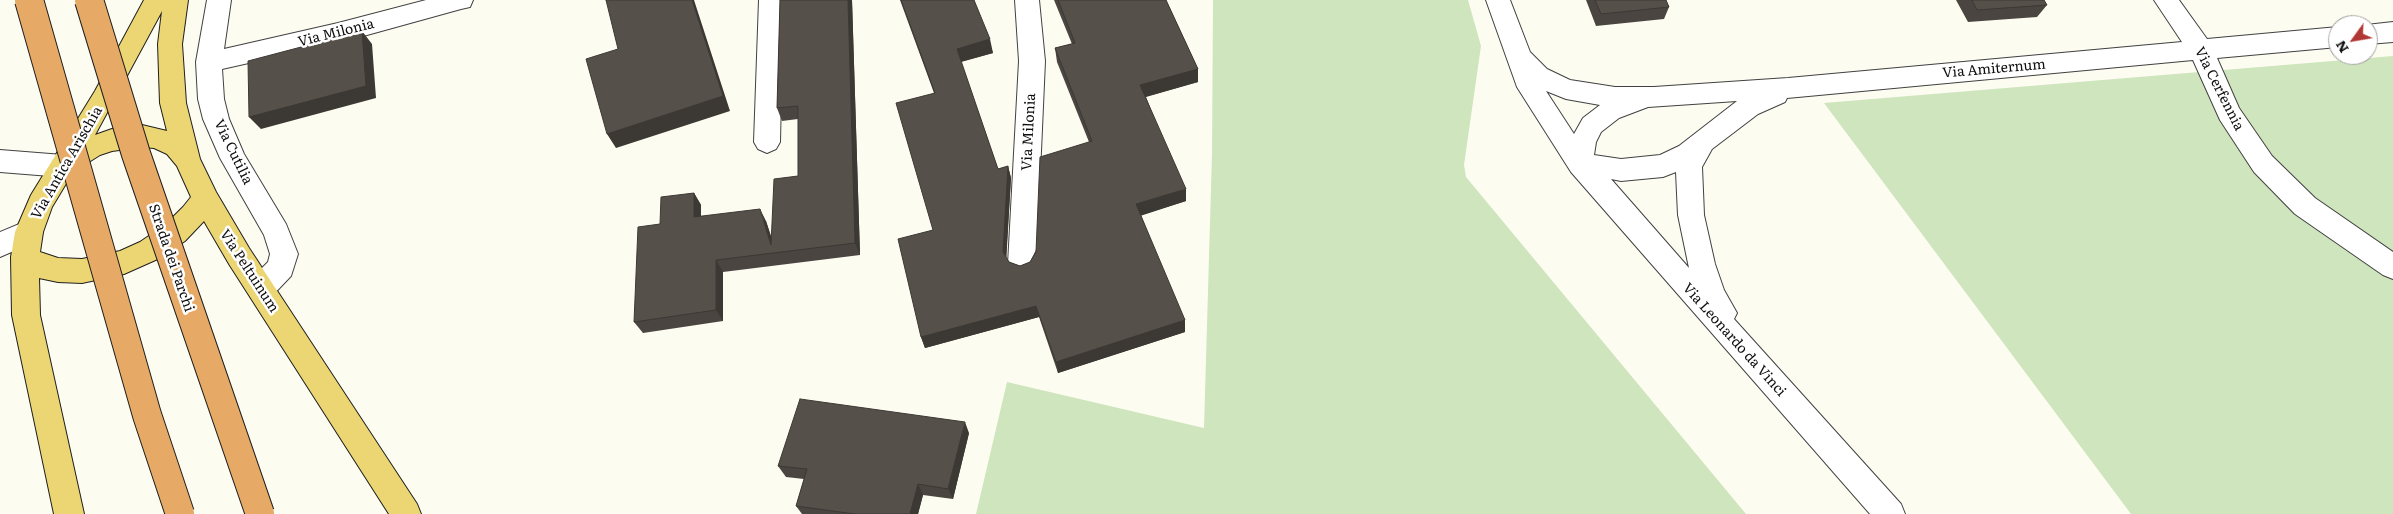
<!DOCTYPE html>
<html>
<head>
<meta charset="utf-8">
<style>
  body { margin:0 }
  #map { position:relative; width:2393px; height:514px; overflow:hidden; background:#fdfcf1; font-family:Literata,serif }
  canvas { display:block }
  .north { position:absolute; left:2328px; top:15px; width:50px; height:50px; box-sizing:border-box; background:#fff; border:1px solid #9f9f9f; border-radius:50%; rotate:238deg; font-size:14px; font-weight:700; line-height:20px; text-align:center; color:#0e0e0e }
  .north::after { content:''; display:block; margin:auto; width:18px; height:22px; background:#b03734; clip-path:polygon(50% 0,100% 100%,50% 72%,0 100%) }
</style>
</head>
<body>
<div id="map">
<canvas width="2393" height="514"></canvas>
<div class="north">N</div>
</div>
<script>
const c = document.querySelector('canvas').getContext('2d');
c.lineJoin = 'round';
function paint(path, color) { c.fillStyle = color; c.fill(path, 'evenodd'); }
const shape = rows => new Path2D(rows.map(r => 'M' + r).join(''));
function trace(path, color, width, dash) { c.strokeStyle = color; c.lineWidth = width; c.lineCap = dash ? 'butt' : 'round'; c.setLineDash(dash || []); c.stroke(path); }
function label(font, color, halo, rows, align = 'center') {
  c.font = font + ' Literata,serif'; c.lineWidth = 5; c.setLineDash([]); c.textBaseline = 'middle'; c.strokeStyle = halo; c.fillStyle = color; for (const [text, x, y, turn = 0] of rows) {
    c.save(); c.translate(x, y); c.rotate((+turn || 0) * Math.PI / 180); c.textAlign = isNaN(turn) ? turn : align; if (halo) c.strokeText(text, 0, 0); c.fillText(text, 0, 0); c.restore();
  }
}
const green = shape([
  [1213,0,1468,0,1481,46,1464,165,1466,177,1746,514,976,514,1007,382,1204,428,1212,154],
  [2393,56,2393,514,2131,514,1824,103]
]);
const minor = shape([
  [207,0,231,0,224,49,338,23,426,0,473,0,470,7,461,9,338,43,222,69,224,99,229,119,244,154,286,224,298,254,291,276,271,297,261,300,251,297,247,288,251,279,268,262,270,254,264,235,220,158,203,119,198,99,196,62,207,0],
  [759,0,783,0,780,142,776,149,767,153,758,149,754,142,759,0],
  [1015,0,1039,0,1045,61,1036,264,1032,272,1022,276,1012,272,1008,264,1019,61,1015,0],
  [1486,0,1510,0,1530,52,1547,69,1570,80,1615,87,1654,87,1788,78,2182,42,2154,0,2179,0,2207,39,2338,27,2338,47,2217,58,2239,108,2272,156,2315,198,2393,252,2393,279,2383,275,2295,214,2254,172,2220,120,2193,60,1787,98,1785,102,1758,114,1712,149,1702,167,1704,215,1715,264,1724,290,1737,313,1734,319,1901,504,1905,514,1870,514,1571,172,1517,87,1486,0],
  [1546,91,1566,99,1600,105,1583,118,1574,134,1546,91],
  [1737,101,1679,146,1660,155,1621,159,1594,155,1596,142,1601,132,1619,118,1648,107,1737,101],
  [1676,172,1678,215,1689,268,1611,179,1621,181,1663,177,1676,172],
  [2393,22,2393,42,2368,44,2368,25,2366,25,2393,22],
  [0,150,63,155,72,158,76,166,72,174,63,177,0,172,0,150],
  [29,220,39,224,43,232,39,240,0,257,0,232,29,220]
]);
const major = shape([
  [144,0,188,0,182,44,186,103,200,159,216,192,249,248,417,504,421,514,389,514,229,264,204,221,185,241,160,258,124,274,82,283,58,282,39,278,40,315,84,514,54,514,12,315,11,257,15,232,31,195,95,91,144,0],
  [162,11,158,44,160,103,167,131,142,125,112,129,95,135,162,11],
  [142,147,154,148,167,154,177,166,191,197,183,207,165,225,140,242,120,251,82,259,58,258,40,252,43,232,52,207,73,172,100,155,112,151,142,147]
]);
const highwayBridge = shape([
  [29,0,147,415,180,514],
  [89,0,136,154,260,514]
]);
const wall = shape([
  [780,0,852,0,860,255,723,272,723,321,643,333,634,322,660,224,694,193,701,205,701,216,766,221,772,239,798,176,798,119,782,121,777,108],
  [900,0,974,0,993,53,961,62,998,169,1008,166,1011,178,1006,258,1009,262,1020,266,1030,262,1089,142,1057,62,1055,48,1072,44,1054,0,1166,0,1198,69,1198,82,1146,97,1186,201,1141,215,1185,332,1058,373,1039,317,925,348,921,337,933,230,934,93],
  [1586,0,1666,0,1669,7,1664,19,1596,26],
  [1956,0,2044,0,2047,5,2037,17,1968,22],
  [969,433,953,499,923,495,918,514,802,514,796,506,804,479,786,477,778,466]
]);
const shadedWall = shape([
  [692,0,694,0,730,111,616,148,607,134],
  [848,0,852,0,860,255,855,243],
  [362,31,372,44,376,98,261,129,249,117],
  [990,39,993,53,960,62,957,49],
  [1198,69,1198,82,1141,98,1140,85],
  [1008,166,1011,178,1006,264,1003,252],
  [1186,189,1186,201,1137,217,1136,204],
  [694,193,701,205,701,229,694,217],
  [760,209,766,221,776,253,771,245],
  [716,260,723,272,723,321,716,310],
  [1036,306,1039,317,925,348,921,337],
  [1185,320,1185,332,1058,373,1056,362],
  [965,422,969,433,953,499,948,489],
  [918,484,923,495,918,514,910,514]
]);
const building = shape([
  [606,0,692,0,723,96,607,134,586,59,618,49,606,0],
  [780,0,848,0,855,243,716,260,716,310,634,322,638,227,660,224,661,197,694,193,694,217,760,209,771,245,774,179,798,176,798,106,777,108,780,0],
  [901,0,974,0,990,39,957,49,998,169,1008,166,1003,252,1009,262,1020,266,1030,262,1036,252,1040,157,1092,141,1055,48,1075,43,1058,0,1166,0,1198,69,1140,85,1186,189,1136,204,1185,320,1056,362,1036,306,921,337,898,239,933,230,896,103,935,93,901,0],
  [1595,0,1666,0,1669,7,1601,14,1595,0],
  [1972,0,2044,0,2047,5,1977,10,1972,0],
  [362,31,366,86,249,117,248,61,362,31],
  [800,399,965,422,948,489,918,484,910,514,855,514,796,506,807,469,778,466,800,399]
]);
const streetNames = [
  ["Via Milonia",336,33,-14],
  ["Via Amiternum",1994,69,-5],
  ["Via Cerfennia",2219,89,63],
  ["Via Milonia",1029,132,-87],
  ["Via Cutilia",233,152,64],
  ["Via Antica Arischia",67,163,-60],
  ["Strada dei Parchi",171,258,71],
  ["Via Peltuinum",249,271,57],
  ["Via Leonardo da Vinci",1734,340,48]
];
paint(green, '#cfe5bd');
trace(minor, '#414141', 2);
trace(major, '#1f1f1f', 2);
paint(minor, '#fff');
paint(major, '#ebd673');
trace(highwayBridge, '#1f1f1f', 30, []);
trace(highwayBridge, '#e6aa66', 28);
paint(wall, '#4a4540');
paint(shadedWall, '#3c3834');
paint(building, '#56504b');
trace(building, '#3c3834', 1);
label('14px', '#0e0e0e', '#fff', streetNames);
</script>
</body>
</html>
